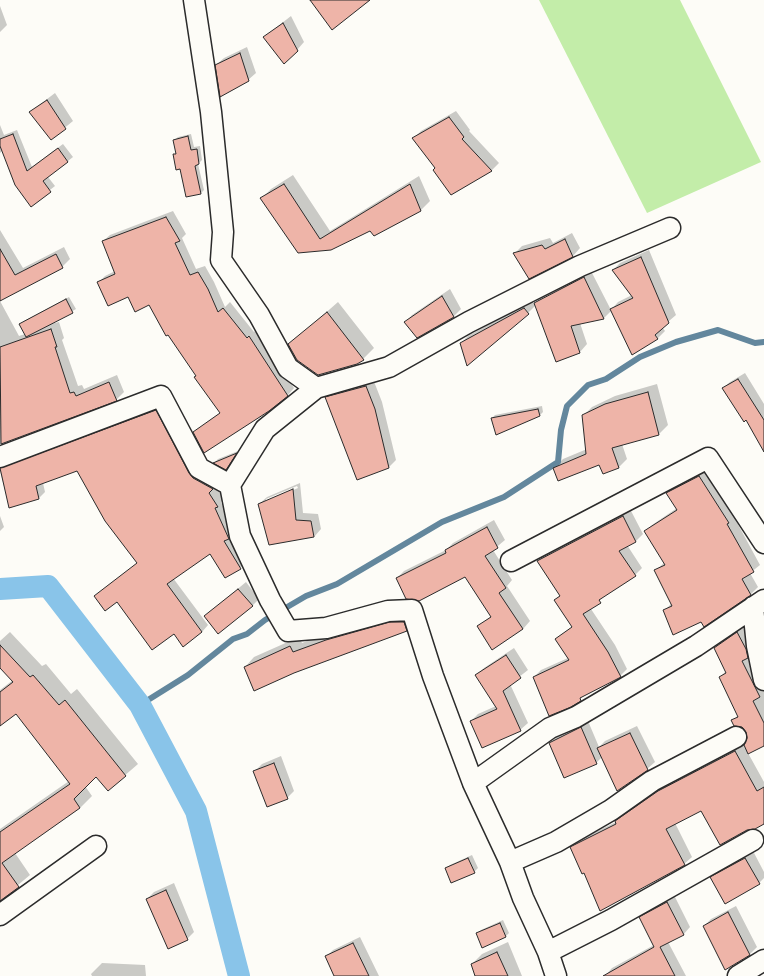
<!DOCTYPE html>
<html>
<head>
<meta charset="utf-8">
<style>
  body { margin:0 }
  canvas { display:block; background:#fdfcf7 }
</style>
</head>
<body>
<canvas width="764" height="976"></canvas>
<script>
const c = document.querySelector('canvas').getContext('2d');
c.lineJoin = 'round';
function paint(path, color) { c.fillStyle = color; c.fill(path, 'evenodd'); }
const shape = rows => new Path2D(rows.map(r => 'M' + r).join(''));
function trace(path, color, width, dash) { c.strokeStyle = color; c.lineWidth = width; c.lineCap = dash ? 'butt' : 'round'; c.setLineDash(dash || []); c.stroke(path); }
const green = shape([
  [539,0,680,0,761,162,647,213]
]);
const shadow = shape([
  [0,6,7,25,0,32],
  [291,16,304,42,297,50,264,37],
  [247,47,256,73,248,80,216,65,224,58],
  [55,93,73,121,51,139,30,112],
  [456,111,470,130,469,131,499,163,492,170,451,194,436,168,414,138,421,131],
  [0,125,4,135,17,130,32,167,63,144,73,157,48,177,55,186,31,205,3,150,0,153],
  [191,134,194,147,200,146,202,160,198,164,204,190,201,193,181,168,174,155,177,152,174,140,178,137],
  [293,175,330,231,419,176,430,201,421,210,374,235,371,229,331,249,262,198,271,189],
  [173,211,186,234,182,238,196,269,205,266,214,282,225,307,230,302,254,332,256,330,294,388,288,395,204,451,194,432,221,412,150,303,98,283,105,276,115,271,103,241,110,235],
  [0,230,23,268,64,247,70,259,62,267,0,300],
  [572,233,580,248,573,256,529,278,515,253,522,246,550,238,553,243],
  [649,250,676,315,662,327,665,331,658,338,632,353,611,311,604,318,580,323,587,344,580,352,556,361,536,305,528,313,461,343,468,336,532,301,534,304,542,296,591,271,611,310,618,302,632,295,613,270,620,263],
  [450,289,461,309,454,316,417,337,405,323,412,315],
  [69,297,76,309,50,324,59,322,64,338,62,340,78,386,82,385,84,389,117,375,124,392,116,400,0,444,0,301,19,336,25,334,21,324,24,321],
  [338,302,374,348,363,359,289,345],
  [745,373,764,404,764,450,747,419,723,388,730,382],
  [373,379,382,402,396,460,389,467,357,479,326,398,333,390],
  [657,384,668,425,659,434,622,444,627,459,618,468,600,464,554,468,563,459,587,449,583,416,592,407,615,396],
  [162,405,224,499,221,502,247,562,240,568,211,552,173,578,208,625,202,632,138,563,77,469,43,483,45,492,39,498,9,506,0,471,0,468,6,462],
  [542,406,543,412,540,415,492,418,495,415],
  [238,451,226,468,215,462,218,459],
  [706,469,735,515,734,517,760,565,750,573,758,587,751,594,704,626,702,621,664,611,672,603,656,570,665,562,645,532,652,525,677,508,667,493,674,486],
  [300,483,303,513,318,514,321,529,314,537,259,504,267,497],
  [297,486,298,488,266,502,266,499],
  [630,509,643,534,636,541,627,545,642,568,635,575,606,594,591,609,615,645,627,669,620,676,586,694,570,706,534,677,541,670,568,658,556,639,573,626,555,600,561,594,538,561,545,553],
  [0,516,4,527,0,531],
  [494,520,505,540,493,550,512,580,507,586,530,621,523,629,478,627,491,616,466,576,397,578,404,571,446,550,453,543],
  [246,582,259,599,252,606,205,616],
  [400,613,415,620,406,630,245,667,254,657,299,637,302,643,336,630],
  [751,622,764,681,764,745,748,753,764,782,764,823,701,810,675,823,692,857,684,864,585,872,571,848,579,840,616,822,623,814,667,783,743,744,744,746,748,738,747,732,733,721,738,715,720,677,726,671,715,648,722,641],
  [10,632,42,666,46,664,71,694,77,689,138,764,108,790,96,775,85,786,92,796,80,808,15,853,30,875,0,900,0,829,69,781,16,713,0,724,0,690,13,680,0,667,0,641],
  [514,648,528,670,510,684,528,723,520,730,471,721,478,714,496,706,476,675,484,668],
  [588,721,599,747,605,741,637,726,655,762,647,769,602,757,596,763,550,743,557,736],
  [281,756,294,791,287,798,255,771,262,764],
  [753,851,764,872,764,878,759,883,712,877,719,870],
  [472,855,478,868,474,872,446,868,450,865],
  [174,883,194,932,187,939,147,899,154,892],
  [674,895,690,927,683,935,668,942,686,976,605,976,612,968,654,945,640,918,648,910],
  [736,906,757,947,750,954,726,969,704,926,711,919],
  [503,920,509,933,505,937,478,933,481,930],
  [360,937,379,976,335,976,326,957,333,950],
  [508,942,522,976,476,976,472,964,482,954],
  [102,963,145,965,146,976,92,976,91,974]
]);
const stream = shape([
  [140,705,188,675,233,639,247,634,265,620,306,596,337,584,442,522,504,497,558,462,561,430,567,406,588,385,606,379,640,357,676,342,718,330,755,343,764,342]
]);
const canal = shape([
  [0,589,48,586,140,705,196,811,239,976]
]);
const building = shape([
  [310,0,370,0,332,30,310,0],
  [283,23,298,51,284,64,263,37,283,23],
  [240,53,249,81,220,97,215,65,240,53],
  [47,100,66,129,51,140,29,112,47,100],
  [449,117,464,137,462,139,492,171,451,195,433,170,435,168,412,138,449,117],
  [13,134,27,171,58,148,68,162,43,181,51,192,31,207,15,185,0,146,0,139,13,134],
  [188,136,191,150,197,149,199,164,195,166,201,194,186,197,180,169,176,170,173,154,176,154,173,140,188,136],
  [284,184,320,239,410,184,421,211,374,236,370,231,331,250,298,253,260,198,284,184],
  [166,217,180,241,175,243,190,275,198,272,208,289,218,312,223,308,247,338,249,336,288,396,269,411,204,453,193,432,220,413,194,377,196,376,168,335,166,336,149,305,135,312,128,297,108,306,97,282,115,274,102,241,166,217],
  [565,239,573,257,529,279,513,253,542,245,545,249,565,239],
  [0,249,15,275,56,254,63,268,0,301,0,249],
  [641,257,669,323,655,335,658,339,632,355,610,309,633,298,612,270,641,257],
  [584,277,604,319,571,326,580,353,556,362,534,303,584,277],
  [442,296,454,317,417,338,404,322,442,296],
  [66,299,73,313,26,337,19,324,66,299],
  [524,308,529,314,467,366,460,343,524,308],
  [327,312,364,360,357,364,318,375,297,360,288,344,327,312],
  [51,329,57,347,55,347,70,393,74,392,76,396,109,382,117,401,1,444,0,347,51,329],
  [738,379,764,420,764,452,746,420,744,422,722,388,738,379],
  [366,386,375,409,389,468,357,480,325,397,366,386],
  [648,392,659,435,612,448,619,468,603,474,599,465,558,481,553,468,586,454,582,415,605,404,648,392],
  [538,409,540,416,496,435,491,418,538,409],
  [156,410,189,473,193,478,213,489,209,493,218,507,215,508,229,539,224,541,241,569,225,578,210,554,167,584,202,632,183,647,174,634,152,650,117,602,105,611,94,596,137,563,105,521,77,471,36,486,39,499,9,508,0,468,156,410],
  [237,453,226,470,213,463,237,453],
  [699,476,729,523,727,524,754,572,742,579,751,595,704,627,701,622,673,635,663,610,672,606,654,570,665,565,644,531,677,510,666,493,699,476],
  [293,489,296,520,311,521,314,537,269,545,258,504,293,489],
  [623,516,636,542,619,551,636,576,599,600,601,603,583,614,608,652,621,677,580,698,581,701,571,707,549,716,533,677,569,660,555,639,572,627,554,600,560,596,537,561,623,516],
  [487,527,498,548,485,556,506,588,499,593,523,629,492,650,477,626,491,617,465,577,419,601,406,599,396,578,446,553,445,550,487,527],
  [238,589,253,606,218,634,204,616,238,589],
  [390,622,404,622,407,631,294,673,254,691,244,667,290,646,293,652,326,640,390,622],
  [737,632,746,649,748,658,742,661,760,697,753,701,764,723,764,746,748,754,744,745,747,738,746,732,742,727,734,726,731,720,738,717,719,677,726,673,714,648,737,632],
  [0,645,30,677,33,675,59,705,65,700,126,776,108,791,96,777,74,799,80,808,2,863,19,887,0,901,0,832,70,784,16,714,0,726,0,692,13,682,0,668,0,645],
  [506,655,521,678,503,691,521,731,482,748,470,721,497,709,475,675,506,655],
  [581,727,597,764,564,778,549,743,581,727],
  [630,733,648,770,617,791,597,748,630,733],
  [735,751,757,791,764,787,764,824,755,829,747,830,720,845,701,811,666,829,685,865,600,911,584,873,582,874,570,847,616,824,615,821,658,791,735,751],
  [274,763,288,799,267,807,253,771,274,763],
  [468,858,475,873,451,883,445,868,468,858],
  [745,858,760,884,725,904,710,877,745,858],
  [166,890,188,940,168,949,146,899,166,890],
  [667,902,684,935,660,947,675,976,603,976,654,947,639,917,667,902],
  [728,912,750,955,725,970,703,926,728,912],
  [500,923,506,937,482,948,476,933,500,923],
  [353,943,369,976,334,976,325,956,353,943],
  [497,952,508,976,475,976,471,964,497,952]
]);
const minor = shape([
  [194,0,211,112,223,232,221,260,259,315,288,368,316,388,265,429,230,485,240,536,270,600,288,631,326,628,388,611,412,610,433,676,473,783,510,862,523,898,548,952,556,976],
  [316,388,389,367,469,322,580,266,670,228],
  [0,457,161,396,199,468,230,485],
  [511,561,708,458,764,543],
  [753,607,757,646,764,680],
  [473,783,550,728,576,717,696,646,764,600],
  [510,862,556,842,611,810,652,781,736,737],
  [0,915,96,846],
  [548,952,611,920,753,840],
  [738,976,764,960]
]);
paint(green, '#c3eda9');
paint(shadow, '#0003');
trace(stream, '#63879d', 6);
trace(canal, '#89c4e9', 22);
paint(building, '#eeb4a8');
trace(building, '#2b2b2b', 1);
trace(minor, '#2b2b2b', 23);
trace(minor, '#fdfcf7', 20);
</script>
</body>
</html>
